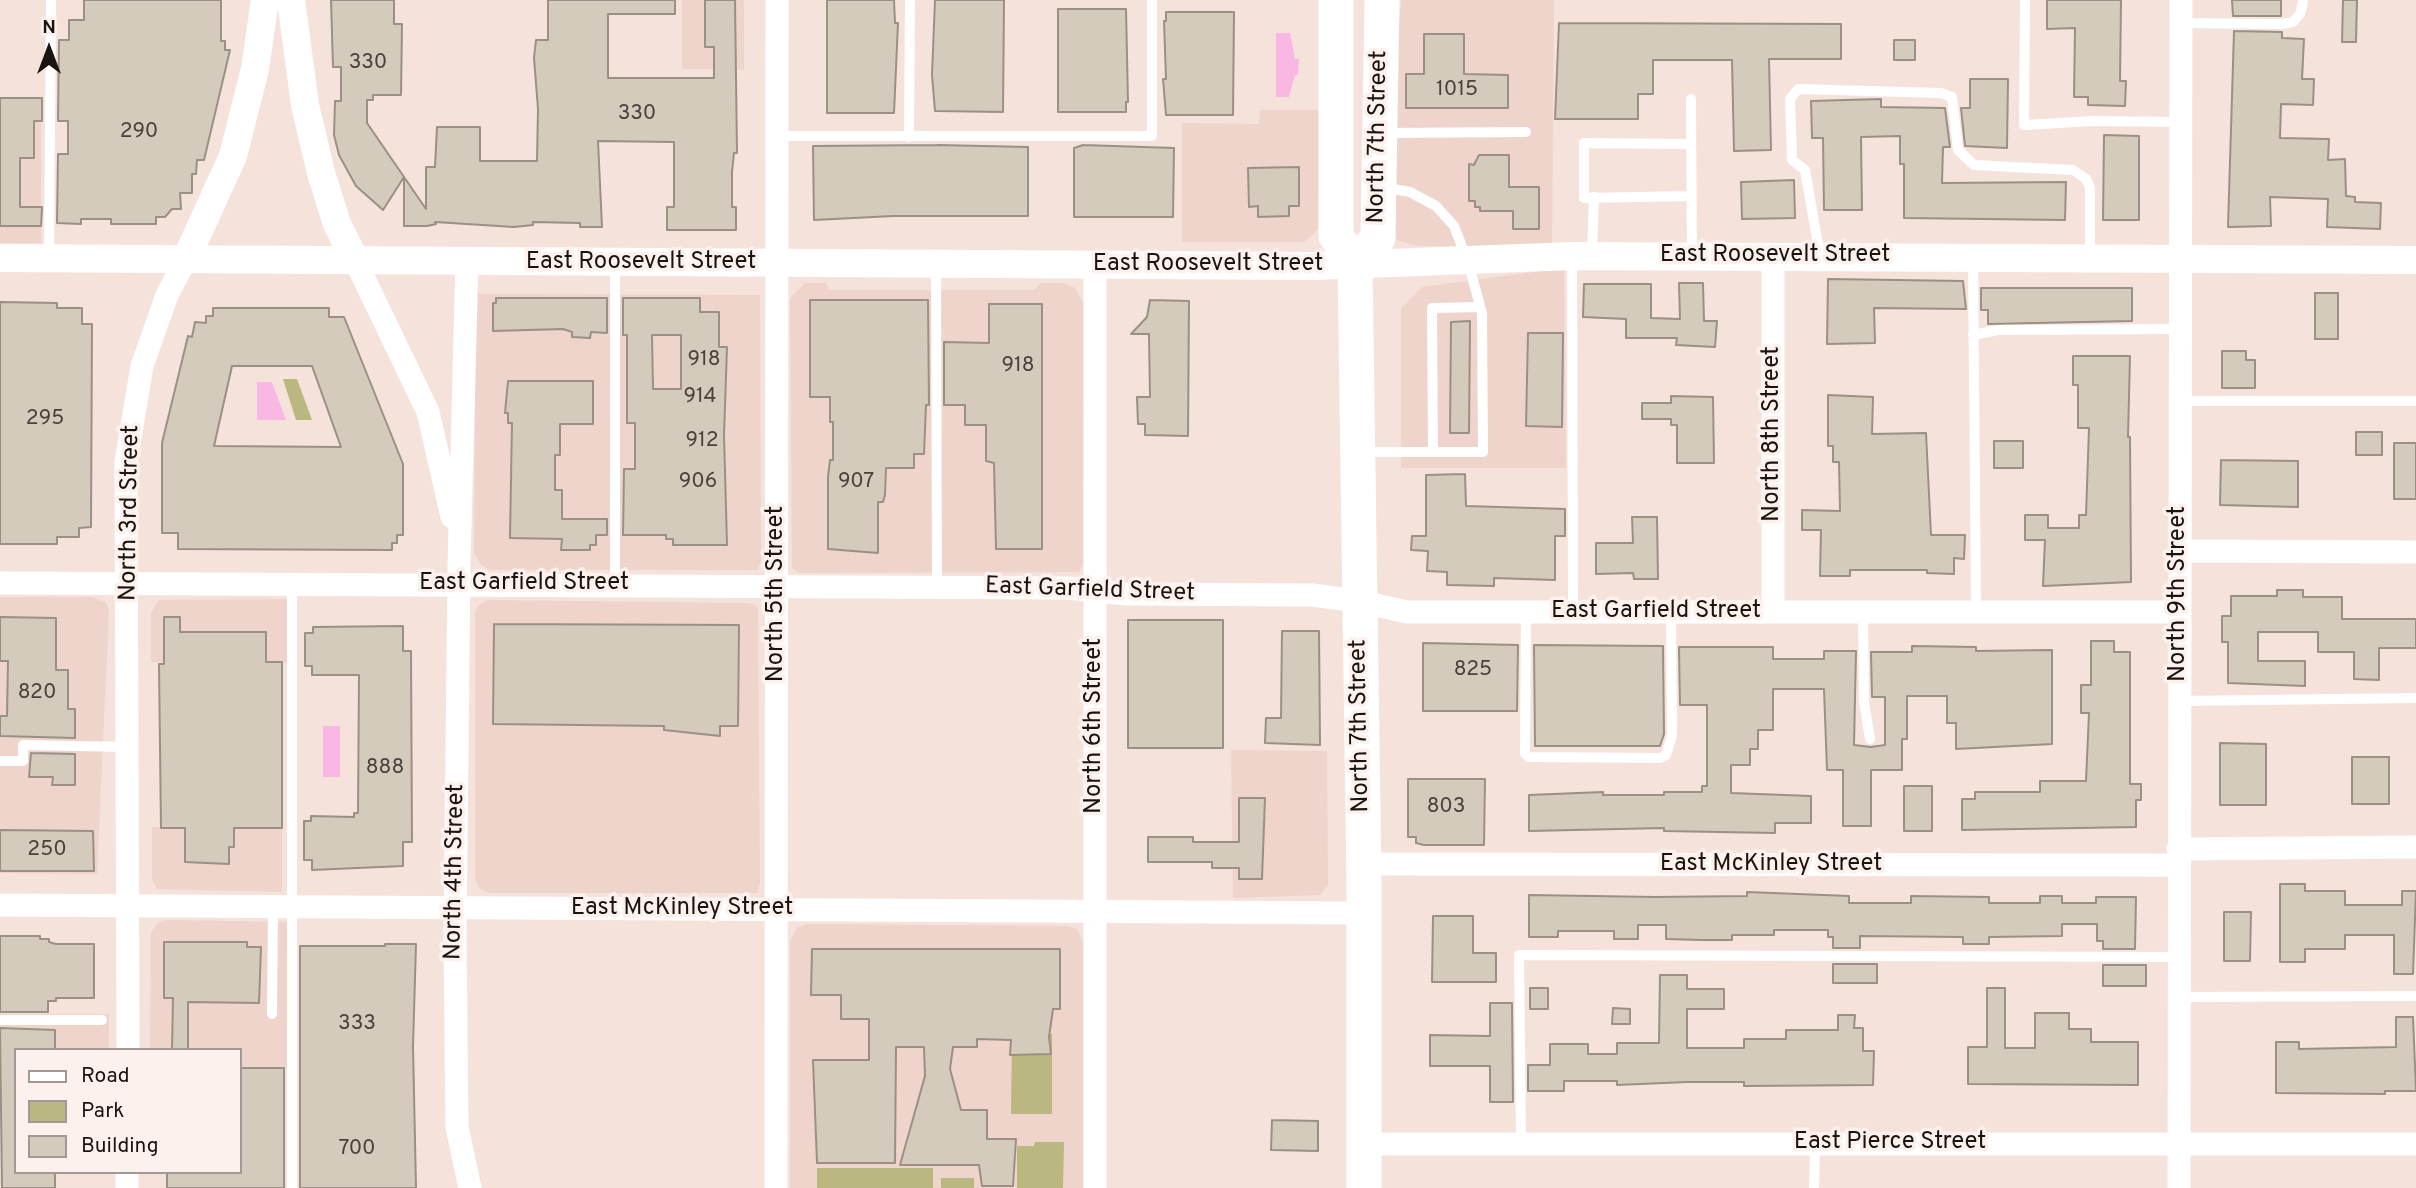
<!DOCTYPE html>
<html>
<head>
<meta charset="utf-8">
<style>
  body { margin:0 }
  #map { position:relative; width:2416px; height:1188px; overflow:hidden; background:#f5e2db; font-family:Overpass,sans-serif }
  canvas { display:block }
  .legend { position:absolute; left:14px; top:1048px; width:228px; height:126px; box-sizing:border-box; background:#fcf1ed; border:2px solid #a29995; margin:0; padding:9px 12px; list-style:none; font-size:21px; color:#1a1411 }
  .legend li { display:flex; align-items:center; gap:14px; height:35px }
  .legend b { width:35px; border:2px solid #a29995 }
  .north { position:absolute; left:14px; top:14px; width:70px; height:70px; -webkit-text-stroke:5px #fcf1ed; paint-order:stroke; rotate:0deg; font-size:19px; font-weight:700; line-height:28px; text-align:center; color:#1a1411 }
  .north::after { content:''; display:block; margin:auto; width:24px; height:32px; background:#1a1411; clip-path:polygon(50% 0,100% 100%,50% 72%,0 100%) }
</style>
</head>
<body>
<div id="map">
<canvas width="2416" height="1188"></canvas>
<ul class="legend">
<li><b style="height:9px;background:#fff"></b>Road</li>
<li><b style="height:19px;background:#bab780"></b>Park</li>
<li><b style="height:19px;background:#d5cbbd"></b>Building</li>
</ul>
<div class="north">N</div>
</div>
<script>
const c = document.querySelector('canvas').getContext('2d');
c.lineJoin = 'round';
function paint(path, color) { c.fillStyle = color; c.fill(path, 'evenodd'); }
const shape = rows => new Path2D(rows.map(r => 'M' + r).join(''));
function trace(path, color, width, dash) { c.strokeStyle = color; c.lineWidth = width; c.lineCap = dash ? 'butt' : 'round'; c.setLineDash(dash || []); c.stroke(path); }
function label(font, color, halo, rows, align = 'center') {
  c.font = font + ' Overpass,sans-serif'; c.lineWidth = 7; c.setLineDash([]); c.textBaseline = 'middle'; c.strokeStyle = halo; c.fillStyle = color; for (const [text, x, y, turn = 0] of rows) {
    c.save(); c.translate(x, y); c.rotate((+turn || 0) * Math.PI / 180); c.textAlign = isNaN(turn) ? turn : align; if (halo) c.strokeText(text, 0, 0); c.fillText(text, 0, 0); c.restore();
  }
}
const built = shape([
  [682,0,744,0,744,70,682,69],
  [1401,0,1554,0,1552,246,1417,246,1397,240,1395,230,1397,50],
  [0,98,41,98,41,243,0,243],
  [1260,110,1321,110,1318,229,1305,242,1182,242,1182,123,1259,124],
  [1564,268,1566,468,1401,468,1401,308,1422,287],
  [805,283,826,283,829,290,1034,290,1041,283,1063,283,1075,288,1084,304,1083,565,1079,572,800,573,792,568,790,298],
  [476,294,760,295,761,560,758,570,491,570,481,565,474,553],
  [0,597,92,597,105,602,109,609,97,874,0,873],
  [292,599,292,663,151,662,151,613,159,600],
  [488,600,749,603,758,607,760,884,757,893,489,893,480,889,475,880,475,613,479,605],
  [1231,750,1327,751,1328,885,1320,895,1233,898],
  [152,827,282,828,282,892,157,889,152,880],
  [167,920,289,922,289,1068,240,1068,240,1050,150,1050,151,933,158,923],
  [807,924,1068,926,1077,929,1083,943,1083,1188,790,1188,790,940,797,928],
  [0,1014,109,1014,109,1050,16,1050,16,1066,0,1066]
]);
const green = shape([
  [283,379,297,379,312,420,296,420],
  [1012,1034,1052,1034,1052,1114,1011,1114],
  [1035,1142,1064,1142,1063,1188,1017,1188,1017,1146,1034,1146],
  [817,1168,933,1168,933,1188,817,1188],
  [941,1178,974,1178,974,1188,941,1188]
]);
const water = shape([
  [1276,33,1290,33,1295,59,1299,59,1298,75,1295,75,1289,97,1276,97],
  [257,382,272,382,286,420,257,420],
  [323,726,340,726,340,777,323,777]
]);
const building = shape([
  [84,0,221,0,221,41,225,41,225,50,230,50,204,160,197,160,196,174,192,174,192,193,180,193,181,209,172,209,165,217,156,217,156,224,111,224,111,219,81,219,81,224,57,223,58,154,68,154,68,121,58,121,59,40,69,40,69,20,84,20,84,0],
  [331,0,394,0,394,24,402,24,401,95,373,95,373,100,367,100,367,123,404,177,383,210,356,186,339,155,334,135,335,101,341,101,341,67,333,67,331,0],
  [548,0,675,0,675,14,608,14,608,78,714,78,714,47,705,47,705,0,735,0,737,153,734,153,732,172,732,207,736,207,736,230,667,230,667,207,674,207,674,142,598,141,602,227,580,227,580,223,533,222,533,225,514,227,435,222,436,224,427,226,404,226,404,177,426,209,426,167,435,167,437,127,480,127,480,161,537,161,538,109,534,58,536,40,548,40,548,0],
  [827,0,894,0,895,23,898,23,894,113,827,113,827,0],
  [935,0,1004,0,1003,112,935,111,932,75,935,0],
  [2047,0,2121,0,2120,81,2126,81,2125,106,2088,105,2088,97,2074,97,2075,28,2047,29,2047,0],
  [2232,0,2281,0,2281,16,2233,16,2232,0],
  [2343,0,2357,0,2356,42,2342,42,2343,0],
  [1058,9,1126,9,1128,102,1126,102,1126,112,1058,112,1058,9],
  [1166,12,1234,12,1233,115,1166,115,1163,79,1166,79,1164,21,1166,21,1166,12],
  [1559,23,1841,24,1841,59,1769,59,1771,150,1734,151,1732,60,1653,60,1653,94,1638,94,1638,119,1555,119,1559,23],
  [2234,31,2282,32,2282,38,2304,39,2302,79,2314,79,2313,105,2281,104,2280,138,2329,139,2328,160,2345,159,2346,196,2355,197,2355,202,2381,203,2380,229,2327,227,2328,199,2270,197,2271,226,2228,227,2234,31],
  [1424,34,1464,34,1464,74,1508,75,1508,108,1406,108,1406,74,1424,74,1424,34],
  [1894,40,1915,40,1915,60,1894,60,1894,40],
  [1970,79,2008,79,2007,148,1965,146,1961,108,1970,108,1970,79],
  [0,98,42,98,42,121,34,121,34,158,20,158,20,207,42,207,41,226,0,226,0,98],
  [1881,99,1881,107,1945,108,1950,147,1943,147,1942,183,2066,182,2065,220,1904,218,1904,164,1900,164,1900,136,1861,137,1862,210,1824,210,1823,138,1812,138,1811,101,1881,99],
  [2104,135,2139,136,2139,220,2103,220,2104,135],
  [938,145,1028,147,1028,216,893,216,814,220,813,146,938,145],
  [1083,145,1174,148,1173,217,1074,217,1074,148,1083,145],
  [1479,155,1509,155,1509,187,1539,187,1539,229,1513,229,1513,211,1480,211,1480,207,1475,207,1475,201,1469,201,1469,164,1474,165,1479,155],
  [1299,167,1299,206,1289,206,1289,216,1258,217,1258,206,1249,207,1248,168,1299,167],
  [1794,180,1795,218,1742,219,1741,182,1794,180],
  [1828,279,1963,281,1966,309,1874,308,1875,343,1827,344,1828,279],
  [1679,283,1703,283,1704,321,1717,321,1715,347,1676,345,1677,338,1626,338,1626,319,1583,317,1584,284,1651,284,1651,318,1680,319,1679,283],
  [1981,288,2132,288,2132,321,1988,324,1988,310,1981,310,1981,288],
  [2315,293,2338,293,2338,339,2315,339,2315,293],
  [496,298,607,298,607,333,591,332,590,338,572,337,572,332,563,329,493,331,493,303,496,303,496,298],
  [623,298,700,298,700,312,719,312,719,347,727,347,724,435,727,545,673,545,673,539,666,539,666,535,623,535,624,469,635,469,635,423,627,423,627,335,623,335,623,298],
  [652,335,681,335,681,389,653,389,652,335],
  [810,300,928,300,929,405,926,405,924,454,914,454,914,468,886,468,885,495,883,502,878,502,878,553,828,549,828,477,830,460,833,460,833,422,830,422,830,397,810,397,810,300],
  [1150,300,1189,301,1188,436,1145,435,1145,424,1138,424,1137,397,1150,397,1149,334,1131,334,1147,317,1150,300],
  [0,302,57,303,57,308,82,308,82,324,92,324,91,527,79,528,79,537,57,537,57,544,0,544,0,302],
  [989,304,1042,304,1042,549,996,549,994,463,986,461,986,425,965,425,965,405,944,405,944,342,989,343,989,304],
  [213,308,329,308,329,317,344,317,403,464,403,535,397,535,397,543,392,543,392,550,178,549,178,533,162,533,162,443,188,336,192,337,195,322,206,323,206,316,213,316,213,308],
  [232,366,312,366,341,447,214,446,232,366],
  [1470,321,1469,433,1450,433,1451,322,1470,321],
  [1528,333,1563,333,1562,427,1526,426,1528,333],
  [2222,351,2246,351,2246,360,2255,360,2255,388,2222,388,2222,351],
  [2073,356,2130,356,2128,437,2130,437,2131,582,2043,586,2045,540,2025,540,2025,515,2048,515,2048,528,2079,528,2079,515,2086,515,2089,428,2078,428,2078,385,2073,385,2073,356],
  [508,381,593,381,593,424,560,424,560,455,555,455,555,490,562,490,562,519,607,519,607,535,596,535,596,545,590,545,590,550,561,550,562,539,510,538,512,423,508,423,508,413,505,413,508,381],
  [1828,395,1873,397,1872,434,1926,433,1931,535,1965,535,1964,559,1954,558,1954,574,1927,573,1927,570,1850,570,1850,576,1820,576,1821,530,1802,530,1802,510,1840,511,1839,462,1833,462,1833,446,1828,446,1828,395],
  [1671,396,1713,397,1714,463,1677,463,1677,425,1671,425,1671,419,1642,419,1642,403,1671,403,1671,396],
  [2356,432,2382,432,2382,455,2356,455,2356,432],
  [1994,441,2023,441,2023,468,1994,468,1994,441],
  [2394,443,2416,443,2416,499,2394,499,2394,443],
  [2221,460,2298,461,2298,507,2220,505,2221,460],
  [1465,474,1466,506,1565,509,1565,536,1555,536,1555,580,1494,578,1494,586,1447,585,1447,572,1427,571,1428,551,1411,550,1412,536,1426,536,1426,475,1465,474],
  [1632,517,1657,517,1658,579,1634,579,1633,573,1596,574,1596,543,1633,543,1632,517],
  [2277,590,2303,590,2303,597,2342,597,2342,619,2416,619,2416,648,2379,648,2379,680,2354,679,2354,652,2318,652,2318,632,2258,632,2258,661,2305,661,2305,686,2228,683,2228,642,2222,642,2222,616,2231,616,2231,596,2277,596,2277,590],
  [0,617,56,618,56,670,68,670,68,709,75,709,75,738,0,736,0,716,7,716,8,661,0,661,0,617],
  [164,617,180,617,180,632,266,632,266,662,282,662,282,828,234,828,234,847,229,847,229,864,185,862,185,828,161,828,159,664,164,664,164,617],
  [1128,620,1223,620,1223,748,1128,748,1128,620],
  [494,624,739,625,738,726,720,726,720,736,664,730,664,726,493,724,494,624],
  [403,626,403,651,411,651,412,842,403,842,403,866,312,870,312,860,304,860,304,821,311,821,311,816,354,817,354,813,358,813,359,675,312,675,312,666,305,666,305,633,313,633,313,627,403,626],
  [1282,631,1319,631,1320,745,1265,743,1266,718,1281,718,1282,631],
  [2091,641,2114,641,2114,652,2130,652,2130,784,2141,784,2141,800,2136,800,2136,827,1962,830,1962,799,1975,799,1975,792,2040,792,2040,781,2086,781,2089,713,2081,713,2081,685,2091,685,2091,641],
  [1423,643,1518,645,1517,711,1423,711,1423,643],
  [1534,645,1663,646,1664,734,1660,746,1535,746,1534,645],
  [1912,646,1976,647,1976,651,2052,650,2052,744,1956,749,1956,723,1947,723,1947,696,1907,696,1907,739,1902,739,1902,770,1871,770,1871,826,1843,826,1843,770,1827,770,1824,689,1773,689,1773,730,1758,730,1758,749,1750,749,1750,765,1731,765,1731,793,1811,796,1811,823,1775,823,1775,833,1664,831,1664,828,1529,831,1529,795,1603,792,1603,795,1664,795,1664,792,1702,792,1702,786,1707,786,1707,705,1680,705,1679,647,1773,647,1773,659,1824,659,1824,651,1856,651,1854,745,1871,747,1885,745,1885,697,1872,697,1871,652,1912,652,1912,646],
  [2220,743,2266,744,2266,805,2220,805,2220,743],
  [31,753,75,754,75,785,52,785,53,777,29,777,31,753],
  [2352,757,2389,757,2389,804,2352,804,2352,757],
  [1408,779,1485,779,1484,845,1424,845,1416,843,1416,837,1408,837,1408,779],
  [1904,786,1932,786,1932,831,1904,831,1904,786],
  [1239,798,1265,798,1262,879,1239,879,1239,868,1212,868,1212,862,1148,862,1148,837,1193,837,1193,842,1239,842,1239,798],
  [0,830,93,831,94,871,0,871,0,830],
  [2280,884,2305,884,2305,891,2345,891,2345,905,2402,905,2402,891,2416,891,2413,974,2394,974,2394,935,2345,935,2345,949,2305,949,2305,962,2280,962,2280,884],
  [1747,892,1849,896,1849,903,1911,903,1911,896,1989,897,1989,903,2040,903,2040,896,2062,896,2062,903,2096,903,2096,897,2136,897,2135,949,2103,949,2103,941,2097,941,2097,924,2062,924,2062,936,1989,937,1989,944,1963,944,1963,937,1860,936,1860,948,1833,948,1833,937,1828,937,1828,930,1774,930,1774,935,1732,935,1732,940,1701,940,1666,939,1666,925,1638,925,1638,939,1614,939,1614,931,1558,931,1558,937,1529,937,1529,895,1655,897,1747,896,1747,892],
  [2224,912,2251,912,2250,961,2224,961,2224,912],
  [1433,916,1473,916,1473,953,1496,953,1496,982,1432,982,1433,916],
  [0,936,40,936,40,939,49,939,49,942,56,944,94,944,94,998,56,998,56,1001,48,1001,48,1012,0,1012,0,936],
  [164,942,247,942,247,947,261,947,259,1003,188,1002,188,1050,172,1050,173,998,164,998,164,942],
  [385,944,416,944,413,1046,416,1188,300,1188,300,946,385,946,385,944],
  [812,949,1060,949,1060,1009,1053,1009,1049,1037,1051,1054,1010,1055,1011,1040,977,1039,977,1047,953,1047,950,1069,961,1110,987,1110,987,1139,1016,1139,1013,1186,982,1186,979,1165,900,1165,925,1076,924,1047,896,1047,895,1163,817,1163,813,1060,869,1060,869,1019,841,1019,841,995,811,995,812,949],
  [1833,964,1877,964,1877,983,1833,983,1833,964],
  [2103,965,2146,965,2146,986,2103,986,2103,965],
  [1660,975,1687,975,1687,989,1724,989,1724,1009,1687,1009,1687,1048,1744,1048,1744,1039,1786,1039,1786,1030,1838,1030,1838,1015,1855,1015,1854,1028,1863,1028,1863,1051,1874,1051,1873,1085,1744,1086,1744,1082,1687,1082,1617,1085,1617,1081,1564,1081,1564,1091,1528,1091,1528,1065,1550,1065,1550,1044,1588,1044,1588,1054,1617,1054,1617,1043,1659,1043,1660,975],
  [1530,988,1548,988,1548,1009,1530,1009,1530,988],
  [1987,988,2005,988,2005,1048,2035,1048,2035,1013,2069,1013,2069,1029,2091,1029,2091,1042,2138,1042,2138,1085,1968,1084,1968,1047,1987,1047,1987,988],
  [1490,1003,1512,1003,1513,1102,1490,1102,1490,1066,1430,1066,1430,1035,1490,1036,1490,1003],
  [1613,1008,1630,1009,1630,1024,1612,1024,1613,1008],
  [2396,1017,2413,1017,2416,1091,2385,1091,2385,1094,2276,1093,2276,1042,2299,1042,2299,1049,2396,1047,2396,1017],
  [0,1028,55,1030,55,1050,16,1050,16,1172,55,1172,55,1188,2,1188,0,1028],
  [240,1068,284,1068,284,1188,167,1188,167,1172,240,1172,240,1068],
  [1272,1120,1318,1121,1318,1151,1271,1150,1272,1120]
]);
const service = shape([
  [2025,0,2024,125,2093,121,2180,122],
  [2181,23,2282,24,2293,22,2300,14,2303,2],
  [1691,99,1692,256],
  [1386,133,1526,132],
  [777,136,1152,136,1152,0],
  [909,137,910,0],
  [1691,144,1584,143,1584,198,1691,196],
  [1592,254,1594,197],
  [49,256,51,0],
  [1820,256,1805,170,1792,160,1790,99,1798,89,1941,93,1952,97,1958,150,1974,165,2073,170,2086,179,2090,188,2090,257],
  [1572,258,1573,612],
  [1973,259,1976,611],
  [615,263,615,584],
  [936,264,937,586],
  [1973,335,1998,330,2180,329],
  [2180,401,2416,401],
  [1363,452,1483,452,1482,313,1468,262,1454,226,1436,206,1410,192,1382,187],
  [1433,452,1432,308,1480,307],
  [292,583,292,1188],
  [1526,612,1525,754,1529,757,1660,758,1666,755,1672,735,1671,612],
  [1863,612,1864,702,1870,739],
  [2179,701,2416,698],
  [0,761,23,761,23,745,129,747],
  [2179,997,2416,996],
  [272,1014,273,907],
  [0,1020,102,1020],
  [1521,1144,1519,955,2179,957],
  [1814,1188,1815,1143]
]);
const minor = shape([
  [355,260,428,412,452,517],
  [467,262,459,563,455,939,457,1127,470,1188],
  [1095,264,1095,1188],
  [2180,551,2416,552],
  [0,583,1068,588,1127,594,1312,595,1358,601,1407,612,2179,612],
  [1773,612,1773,256],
  [2178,849,2416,847],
  [1363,864,2178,865],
  [0,905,1364,913],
  [128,1050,126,462,142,366,167,295,186,259],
  [1364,1144,2416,1144],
  [127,1188,127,1172],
  [776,1188,777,0],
  [2179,1188,2181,0]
]);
const tertiary = shape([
  [291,0,305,105,321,173,337,224,355,260],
  [0,258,1314,266,1572,256,2416,260],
  [186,259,233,156,255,69,265,0]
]);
const primary = shape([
  [1336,0,1336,236,1355,264,1364,882,1364,1188],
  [1355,264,1378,238,1382,0]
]);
const numberNames = [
  ["330",368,64],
  ["1015",1457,91],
  ["330",637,115],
  ["290",139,133],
  ["918",704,361],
  ["918",1018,367],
  ["914",700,398],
  ["295",45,420],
  ["912",702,442],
  ["906",698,483],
  ["907",856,483],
  ["825",1473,671],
  ["820",37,694],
  ["888",385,769],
  ["803",1446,808],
  ["250",47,851],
  ["333",357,1025],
  ["700",357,1150]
];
const streetNames = [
  ["North 7th Street",1379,137,-89],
  ["East Roosevelt Street",1775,256],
  ["East Roosevelt Street",641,263],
  ["East Roosevelt Street",1208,265],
  ["North 8th Street",1773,434,-90],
  ["North 3rd Street",131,513,-89],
  ["East Garfield Street",524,584],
  ["East Garfield Street",1090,591,2],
  ["North 5th Street",777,594,-90],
  ["North 9th Street",2179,594,-90],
  ["East Garfield Street",1656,612],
  ["North 6th Street",1095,726,-90],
  ["North 7th Street",1361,726,-91],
  ["East McKinley Street",1771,865],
  ["North 4th Street",456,872,-89],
  ["East McKinley Street",682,909],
  ["East Pierce Street",1890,1143]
];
paint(built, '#eed4ca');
paint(green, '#bab780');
paint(water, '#f9b8e3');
paint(building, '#d5cbbd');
trace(building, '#9a9083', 2);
trace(service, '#fff', 10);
trace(minor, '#fff', 23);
trace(tertiary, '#fff', 28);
trace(primary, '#fff', 35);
label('21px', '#49423c', null, numberNames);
label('24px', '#1a1411', '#fcf1ed', streetNames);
</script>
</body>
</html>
